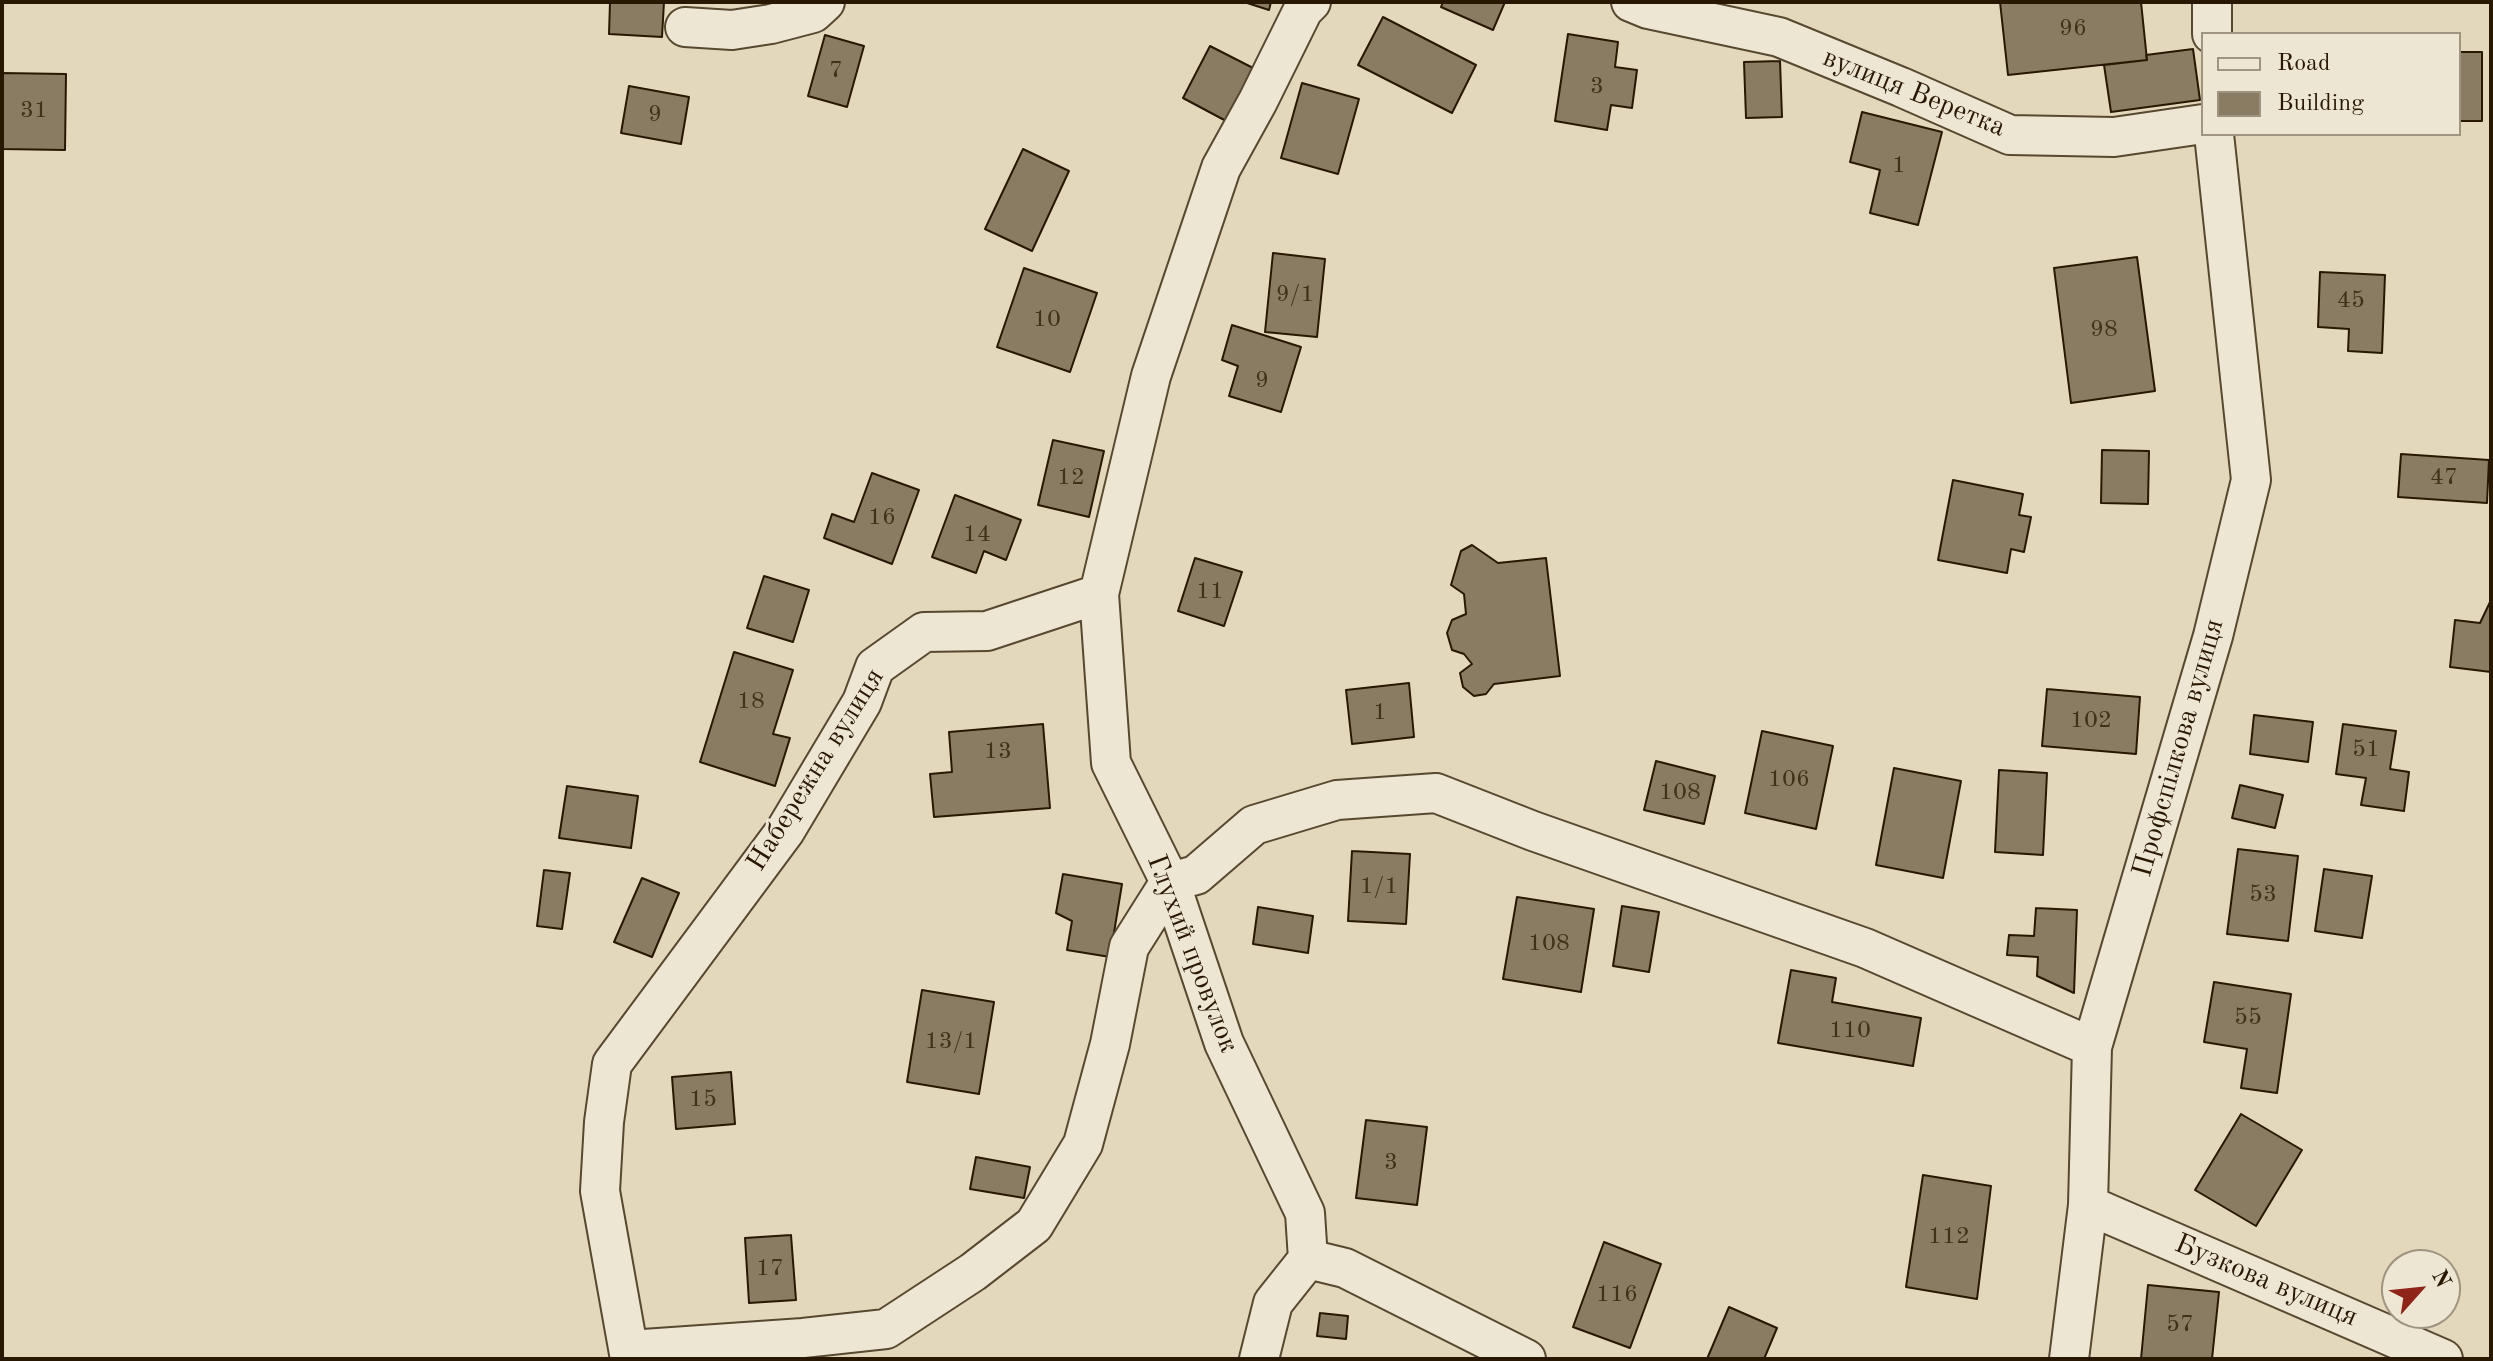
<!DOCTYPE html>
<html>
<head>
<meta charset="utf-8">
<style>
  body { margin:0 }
  #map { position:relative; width:2493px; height:1361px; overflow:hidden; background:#e3d8bc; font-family:"Old Standard TT",serif }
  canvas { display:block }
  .frame { position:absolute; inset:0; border:4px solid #281802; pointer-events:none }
  .legend { position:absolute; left:2201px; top:32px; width:260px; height:104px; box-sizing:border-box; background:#ede6d3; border:2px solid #9e947f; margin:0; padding:10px 14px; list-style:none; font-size:24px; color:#281802 }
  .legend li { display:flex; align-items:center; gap:16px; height:40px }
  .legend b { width:40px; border:2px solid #9e947f }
  .north { position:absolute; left:2381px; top:1249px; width:80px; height:80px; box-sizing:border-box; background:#ede6d3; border:2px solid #9e947f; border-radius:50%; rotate:63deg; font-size:22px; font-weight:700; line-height:32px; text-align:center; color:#281802 }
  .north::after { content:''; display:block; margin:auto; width:28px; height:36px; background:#8f2418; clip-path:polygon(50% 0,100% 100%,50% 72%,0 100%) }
</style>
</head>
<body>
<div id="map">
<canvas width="2493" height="1361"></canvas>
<div class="frame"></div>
<ul class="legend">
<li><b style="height:10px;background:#ede6d3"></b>Road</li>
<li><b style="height:22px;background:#897c63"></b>Building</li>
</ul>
<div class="north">N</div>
</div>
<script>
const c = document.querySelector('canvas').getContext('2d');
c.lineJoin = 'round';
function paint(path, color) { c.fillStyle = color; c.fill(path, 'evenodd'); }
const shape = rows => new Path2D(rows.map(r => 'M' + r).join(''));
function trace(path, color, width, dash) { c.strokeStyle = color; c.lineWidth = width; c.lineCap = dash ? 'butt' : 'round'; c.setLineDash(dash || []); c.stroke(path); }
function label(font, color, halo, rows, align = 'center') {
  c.font = font + ' "Old Standard TT",serif'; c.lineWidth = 6; c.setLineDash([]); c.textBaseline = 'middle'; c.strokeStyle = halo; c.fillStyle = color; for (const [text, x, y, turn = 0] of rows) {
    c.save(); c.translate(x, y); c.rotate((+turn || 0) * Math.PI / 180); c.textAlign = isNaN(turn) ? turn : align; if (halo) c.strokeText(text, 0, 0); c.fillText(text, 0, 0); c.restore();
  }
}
const building = shape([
  [610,2,664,2,662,37,609,34,610,2],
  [1244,2,1271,2,1269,10,1244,2],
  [1443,2,1505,2,1493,30,1441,7,1443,2],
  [2000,2,2141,2,2147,60,2008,75,2000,2],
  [1383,17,1476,65,1452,113,1358,65,1383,17],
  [1568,34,1618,42,1615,67,1637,70,1632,108,1611,105,1607,130,1555,121,1568,34],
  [825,35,864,46,847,107,808,96,825,35],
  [1210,46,1255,69,1228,122,1183,98,1210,46],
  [2193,49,2200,100,2111,112,2104,65,2147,60,2146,55,2193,49],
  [2459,52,2482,52,2482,121,2459,121,2459,52],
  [1780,61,1782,117,1746,118,1744,62,1780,61],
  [2,73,66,74,65,150,2,149,2,73],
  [1302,83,1359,99,1338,174,1281,158,1302,83],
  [629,86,689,97,681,144,621,133,629,86],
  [1862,112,1942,132,1918,225,1870,213,1880,170,1850,162,1862,112],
  [1023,149,1069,171,1032,251,985,229,1023,149],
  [1273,253,1325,259,1317,337,1265,332,1273,253],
  [2137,257,2155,391,2071,403,2054,268,2137,257],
  [1024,268,1097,293,1070,372,997,347,1024,268],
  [2320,272,2385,275,2382,353,2348,351,2349,329,2318,327,2320,272],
  [1232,325,1301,347,1281,412,1229,396,1238,366,1222,360,1232,325],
  [1053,440,1104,451,1089,517,1038,505,1053,440],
  [2102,450,2149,451,2148,504,2101,503,2102,450],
  [2401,454,2489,460,2487,503,2398,497,2401,454],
  [872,473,919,490,892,564,824,538,832,514,854,522,872,473],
  [1953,480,2023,494,2019,515,2031,517,2024,552,2011,549,2007,573,1938,560,1953,480],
  [955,495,1021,520,1006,560,984,551,976,573,932,557,955,495],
  [1472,545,1498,563,1546,558,1560,676,1494,684,1486,694,1474,696,1463,687,1460,673,1472,664,1464,654,1452,650,1447,633,1452,620,1466,614,1464,594,1451,585,1461,551,1472,545],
  [1195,558,1242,572,1224,626,1178,611,1195,558],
  [764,576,809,590,793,642,747,628,764,576],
  [2491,600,2491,672,2450,667,2455,620,2480,623,2491,600],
  [734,652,793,670,773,734,790,738,775,786,700,762,734,652],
  [1409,683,1414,737,1352,744,1346,690,1409,683],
  [2047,689,2140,697,2136,754,2042,746,2047,689],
  [2254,715,2313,722,2308,762,2250,754,2254,715],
  [1043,724,1050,808,934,817,930,774,952,772,949,732,1043,724],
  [2343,724,2396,731,2390,769,2409,772,2404,811,2361,805,2366,778,2336,774,2343,724],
  [1762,731,1833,746,1816,829,1745,813,1762,731],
  [1656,761,1715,776,1704,824,1644,810,1656,761],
  [1894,768,1961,781,1943,878,1876,865,1894,768],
  [1999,770,2047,773,2043,855,1995,852,1999,770],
  [2240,785,2283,795,2275,828,2232,818,2240,785],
  [567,786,638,796,631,848,559,838,567,786],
  [2238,849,2298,856,2288,941,2227,934,2238,849],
  [1352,851,1410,854,1406,924,1348,921,1352,851],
  [2324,869,2372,876,2362,938,2315,931,2324,869],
  [544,870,570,873,562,929,537,926,544,870],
  [1063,874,1122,884,1110,957,1067,950,1072,921,1056,913,1063,874],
  [642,878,679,893,652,957,614,942,642,878],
  [1517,897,1594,909,1581,992,1503,979,1517,897],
  [1622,906,1659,912,1649,972,1613,966,1622,906],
  [1258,907,1313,916,1308,953,1253,944,1258,907],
  [2036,908,2077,910,2074,993,2037,976,2038,957,2007,955,2009,935,2034,936,2036,908],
  [1791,970,1836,978,1832,1002,1921,1018,1913,1066,1778,1043,1791,970],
  [2214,982,2291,994,2277,1093,2241,1088,2247,1049,2204,1042,2214,982],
  [922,990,994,1002,979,1094,907,1082,922,990],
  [731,1072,735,1124,676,1129,672,1077,731,1072],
  [2241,1114,2302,1150,2256,1226,2195,1190,2241,1114],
  [1366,1120,1427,1127,1417,1205,1356,1198,1366,1120],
  [976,1157,1030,1167,1024,1198,970,1189,976,1157],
  [1923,1175,1991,1186,1977,1299,1906,1287,1923,1175],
  [791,1235,796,1300,749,1303,745,1238,791,1235],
  [1604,1242,1661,1264,1630,1348,1573,1327,1604,1242],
  [2148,1285,2219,1292,2212,1359,2141,1359,2148,1285],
  [1729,1307,1777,1328,1764,1359,1707,1359,1729,1307],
  [1320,1313,1348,1316,1346,1339,1317,1336,1320,1313]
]);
const street = shape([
  [1311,2,1303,10,1258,101,1221,168,1151,376,1099,594,1111,763,1170,882,1224,1043,1305,1213,1308,1259,1345,1268,1526,1359],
  [1631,2,1648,9,1779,37,1901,87,2010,135,2114,137,2203,124],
  [2212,2,2212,34],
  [685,27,732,30,771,24,813,13,825,2],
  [2088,1205,2443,1359],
  [629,1350,803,1338,886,1329,973,1272,1034,1225,1083,1144,1110,1044,1129,947,1170,882,1196,875,1254,825,1337,800,1436,793,1533,831,1865,948,2092,1047],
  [630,1359,600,1191,604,1122,612,1064,785,831,862,702,875,667,924,632,987,631,1099,594],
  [1259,1359,1273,1303,1308,1259],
  [2069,1359,2088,1205,2092,1047,2213,636,2251,480,2214,134]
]);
const numberNames = [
  ["96",2073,29],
  ["7",836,71],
  ["3",1597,87],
  ["31",34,111],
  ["9",655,115],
  ["1",1899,166],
  ["9/1",1295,295],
  ["45",2351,301],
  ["10",1047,320],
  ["98",2104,330],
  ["9",1262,381],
  ["12",1071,478],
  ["47",2444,478],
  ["16",882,518],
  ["14",977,535],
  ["11",1210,592],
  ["18",751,702],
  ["1",1380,713],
  ["102",2091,721],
  ["51",2366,750],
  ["13",998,752],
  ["106",1789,780],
  ["108",1680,793],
  ["1/1",1379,887],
  ["53",2263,895],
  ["108",1549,944],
  ["55",2248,1018],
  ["110",1850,1031],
  ["13/1",951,1042],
  ["15",703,1100],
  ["3",1391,1163],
  ["112",1949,1237],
  ["17",770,1269],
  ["116",1617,1295],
  ["57",2180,1325]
];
const streetNames = [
  ["вулиця Веретка",1914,93,22],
  ["Профспілкова вулиця",2179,748,-74],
  ["Набережна вулиця",816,770,-58],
  ["Глухий провулок",1192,954,69],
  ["Бузкова вулиця",2266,1281,23]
];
paint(building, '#897c63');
trace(building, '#281802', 2);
trace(street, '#574830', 42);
trace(street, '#ede6d3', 38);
label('24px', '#40311a', null, numberNames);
label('28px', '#281802', '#ede6d3', streetNames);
</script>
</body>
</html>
